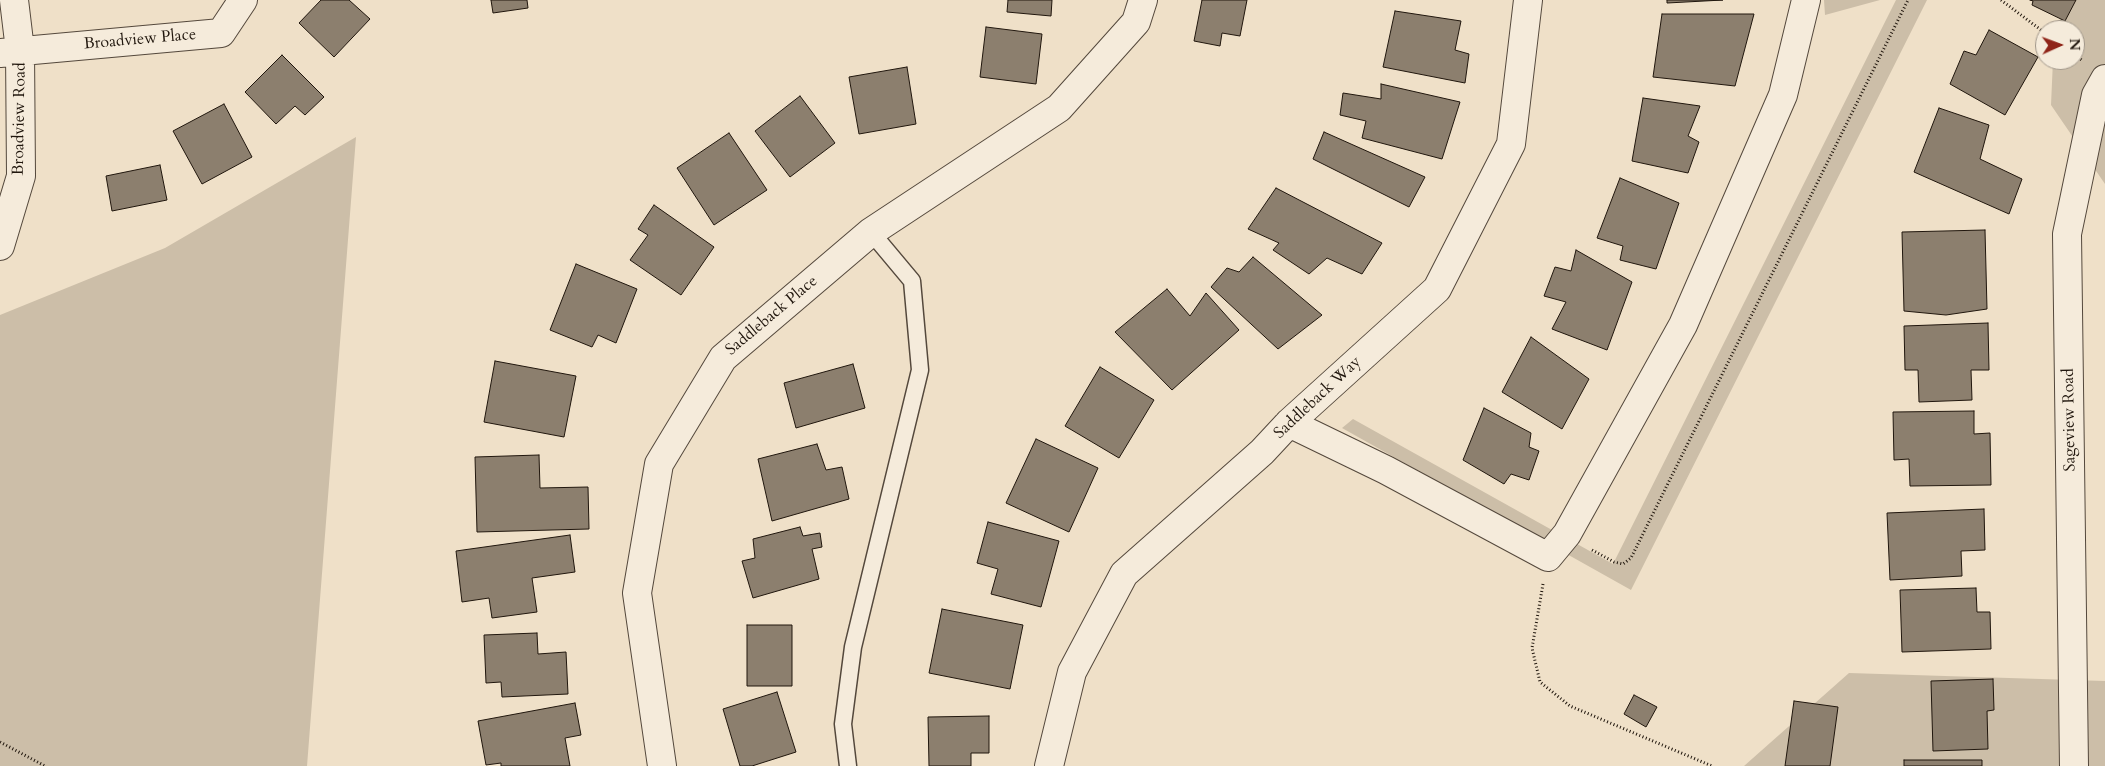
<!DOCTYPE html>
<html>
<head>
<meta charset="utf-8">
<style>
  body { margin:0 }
  #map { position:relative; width:2105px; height:766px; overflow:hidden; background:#efe0c8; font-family:Cardo,serif }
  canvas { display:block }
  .north { position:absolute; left:2035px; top:20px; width:50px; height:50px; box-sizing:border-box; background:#f5ebdb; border:1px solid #a09689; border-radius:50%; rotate:88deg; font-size:14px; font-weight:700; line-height:20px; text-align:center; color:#20160d }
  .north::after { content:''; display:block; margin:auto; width:18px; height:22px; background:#8f2418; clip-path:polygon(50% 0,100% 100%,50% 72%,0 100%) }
</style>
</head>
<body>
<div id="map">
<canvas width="2105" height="766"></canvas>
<div class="north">N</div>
</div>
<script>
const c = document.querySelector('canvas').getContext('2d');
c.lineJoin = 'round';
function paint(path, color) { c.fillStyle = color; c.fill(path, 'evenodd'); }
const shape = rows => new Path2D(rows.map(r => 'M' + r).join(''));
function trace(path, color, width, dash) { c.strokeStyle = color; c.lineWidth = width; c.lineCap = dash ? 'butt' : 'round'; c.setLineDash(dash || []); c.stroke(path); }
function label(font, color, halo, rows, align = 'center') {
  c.font = font + ' Cardo,serif'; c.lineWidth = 4.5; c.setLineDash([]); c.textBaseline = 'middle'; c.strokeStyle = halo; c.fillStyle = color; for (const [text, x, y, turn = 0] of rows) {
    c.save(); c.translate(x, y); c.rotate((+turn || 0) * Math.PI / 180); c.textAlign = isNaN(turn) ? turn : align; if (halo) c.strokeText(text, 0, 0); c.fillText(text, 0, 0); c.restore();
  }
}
const green = shape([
  [1824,0,1880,0,1825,15],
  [1896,0,1927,0,1631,590,1342,428,1353,419,1613,564],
  [2069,0,2105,0,2105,184,2051,105,2053,60,2075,60,2075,30,2055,30],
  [356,137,307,766,0,766,0,315,165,248],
  [1849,673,2105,681,2105,766,1744,766]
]);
const building = shape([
  [321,0,349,0,370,19,334,57,299,23,321,0],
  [491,0,527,0,528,8,493,13,491,0],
  [1008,0,1052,0,1051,16,1007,12,1008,0],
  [1202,0,1247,0,1240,36,1222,33,1220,46,1194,41,1202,0],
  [1667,0,1723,0,1667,3,1667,0],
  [2030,0,2076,0,2065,21,2032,5,2033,1,2030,0],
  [1395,11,1461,21,1455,50,1469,54,1465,83,1383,67,1395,11],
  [1662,14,1754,14,1735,86,1653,77,1662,14],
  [986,27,1042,34,1036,84,980,77,986,27],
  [1989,30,2038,57,2005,115,1950,84,1964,51,1976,55,1989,30],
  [282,55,324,97,305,115,295,106,276,124,245,92,282,55],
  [907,67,916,124,859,134,849,77,907,67],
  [1381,84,1460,102,1442,159,1362,138,1366,121,1340,115,1343,93,1381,99,1381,84],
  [800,96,835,143,790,177,755,131,800,96],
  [1643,98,1700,106,1688,136,1699,142,1688,173,1632,161,1643,98],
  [224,104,252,157,202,184,173,131,224,104],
  [1939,108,1989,125,1980,159,2022,179,2009,214,1914,172,1939,108],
  [1324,132,1425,177,1409,207,1313,159,1324,132],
  [729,133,767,190,714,225,677,168,729,133],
  [160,165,167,200,112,211,106,176,160,165],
  [1620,178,1679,203,1656,269,1620,260,1623,246,1597,238,1620,178],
  [1276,188,1382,243,1362,274,1327,258,1309,274,1273,250,1279,243,1248,229,1276,188],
  [654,205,714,247,681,295,630,260,648,235,638,229,654,205],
  [1985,230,1987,309,1946,315,1904,311,1902,232,1985,230],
  [1576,250,1632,282,1607,350,1552,329,1566,302,1544,296,1555,267,1571,271,1576,250],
  [1253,257,1322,315,1278,349,1211,287,1227,268,1239,272,1253,257],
  [576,264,637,289,616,343,598,335,592,347,550,330,576,264],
  [1167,289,1190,316,1206,293,1239,330,1172,390,1115,332,1167,289],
  [1988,323,1989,370,1971,370,1972,400,1919,402,1918,370,1905,370,1904,326,1988,323],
  [1531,337,1589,379,1562,429,1502,392,1531,337],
  [495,361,576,376,564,437,484,422,495,361],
  [853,364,865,408,796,428,784,383,853,364],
  [1100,367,1154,400,1119,458,1065,426,1100,367],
  [1484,408,1531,433,1529,447,1539,451,1529,480,1511,474,1504,484,1463,460,1484,408],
  [1974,411,1974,434,1990,433,1991,485,1910,486,1909,459,1894,460,1893,412,1974,411],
  [1036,439,1098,468,1069,532,1006,503,1036,439],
  [817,444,826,470,842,467,849,499,772,521,758,459,817,444],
  [539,455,540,488,588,487,589,529,477,532,475,457,539,455],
  [1984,509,1985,550,1961,551,1962,576,1890,580,1887,513,1984,509],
  [988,522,1059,541,1041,607,991,594,998,569,977,563,988,522],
  [800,527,803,536,820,533,822,547,812,549,819,579,753,598,742,561,755,558,753,539,800,527],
  [570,535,575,572,532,578,537,612,492,618,489,598,462,602,456,551,570,535],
  [1976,588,1977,612,1990,612,1991,649,1902,652,1900,590,1976,588],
  [942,609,1023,625,1010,689,929,673,942,609],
  [747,625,792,625,792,686,747,686,747,625],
  [537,633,538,654,566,652,568,694,502,697,501,682,486,683,484,635,537,633],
  [1993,679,1994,710,1987,711,1988,749,1933,751,1931,681,1993,679],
  [777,692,796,752,752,766,740,766,723,709,777,692],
  [1634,695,1657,707,1646,727,1624,714,1634,695],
  [1794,701,1838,707,1830,766,1785,766,1794,701],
  [575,703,581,735,565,738,570,766,501,766,501,763,486,765,478,721,575,703],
  [989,716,989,753,971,753,971,766,929,766,928,717,989,716],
  [1904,760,1982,760,1982,766,1904,766,1904,760]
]);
const path = shape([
  [2001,0,2045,33],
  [2075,55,2083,61],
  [1592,550,1614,562,1623,564,1631,558,1908,0],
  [1543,584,1532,648,1540,682,1570,706,1712,766],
  [0,742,45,766]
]);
const lane = shape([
  [848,766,843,724,853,647,920,370,912,281,871,232]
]);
const street = shape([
  [0,53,221,33,243,0],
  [0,246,21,176,20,50,14,0],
  [1289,423,1386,470,1548,557,1567,534,1683,325,1783,95,1806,0],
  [662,766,637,593,659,464,723,358,871,232,1059,108,1136,22,1143,0],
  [1049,766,1072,672,1124,574,1262,452,1289,423,1437,289,1511,144,1528,0],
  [2074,766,2067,234,2096,95,2105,79]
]);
const streetNames = [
  ["Broadview Place",140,40,-5],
  ["Broadview Road",20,119,-89],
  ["Saddleback Place",772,316,-40],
  ["Saddleback Way",1318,398,-43],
  ["Sageview Road",2070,420,-91]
];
paint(green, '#ccbea8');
paint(building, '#8c7f6e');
trace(building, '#20160d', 1);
trace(lane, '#54483c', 19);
trace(street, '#54483c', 30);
trace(path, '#20160d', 3, [1, 2.5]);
trace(lane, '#f5ebdb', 16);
trace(street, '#f5ebdb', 28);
label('16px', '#20160d', '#f5ebdb', streetNames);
</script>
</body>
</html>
